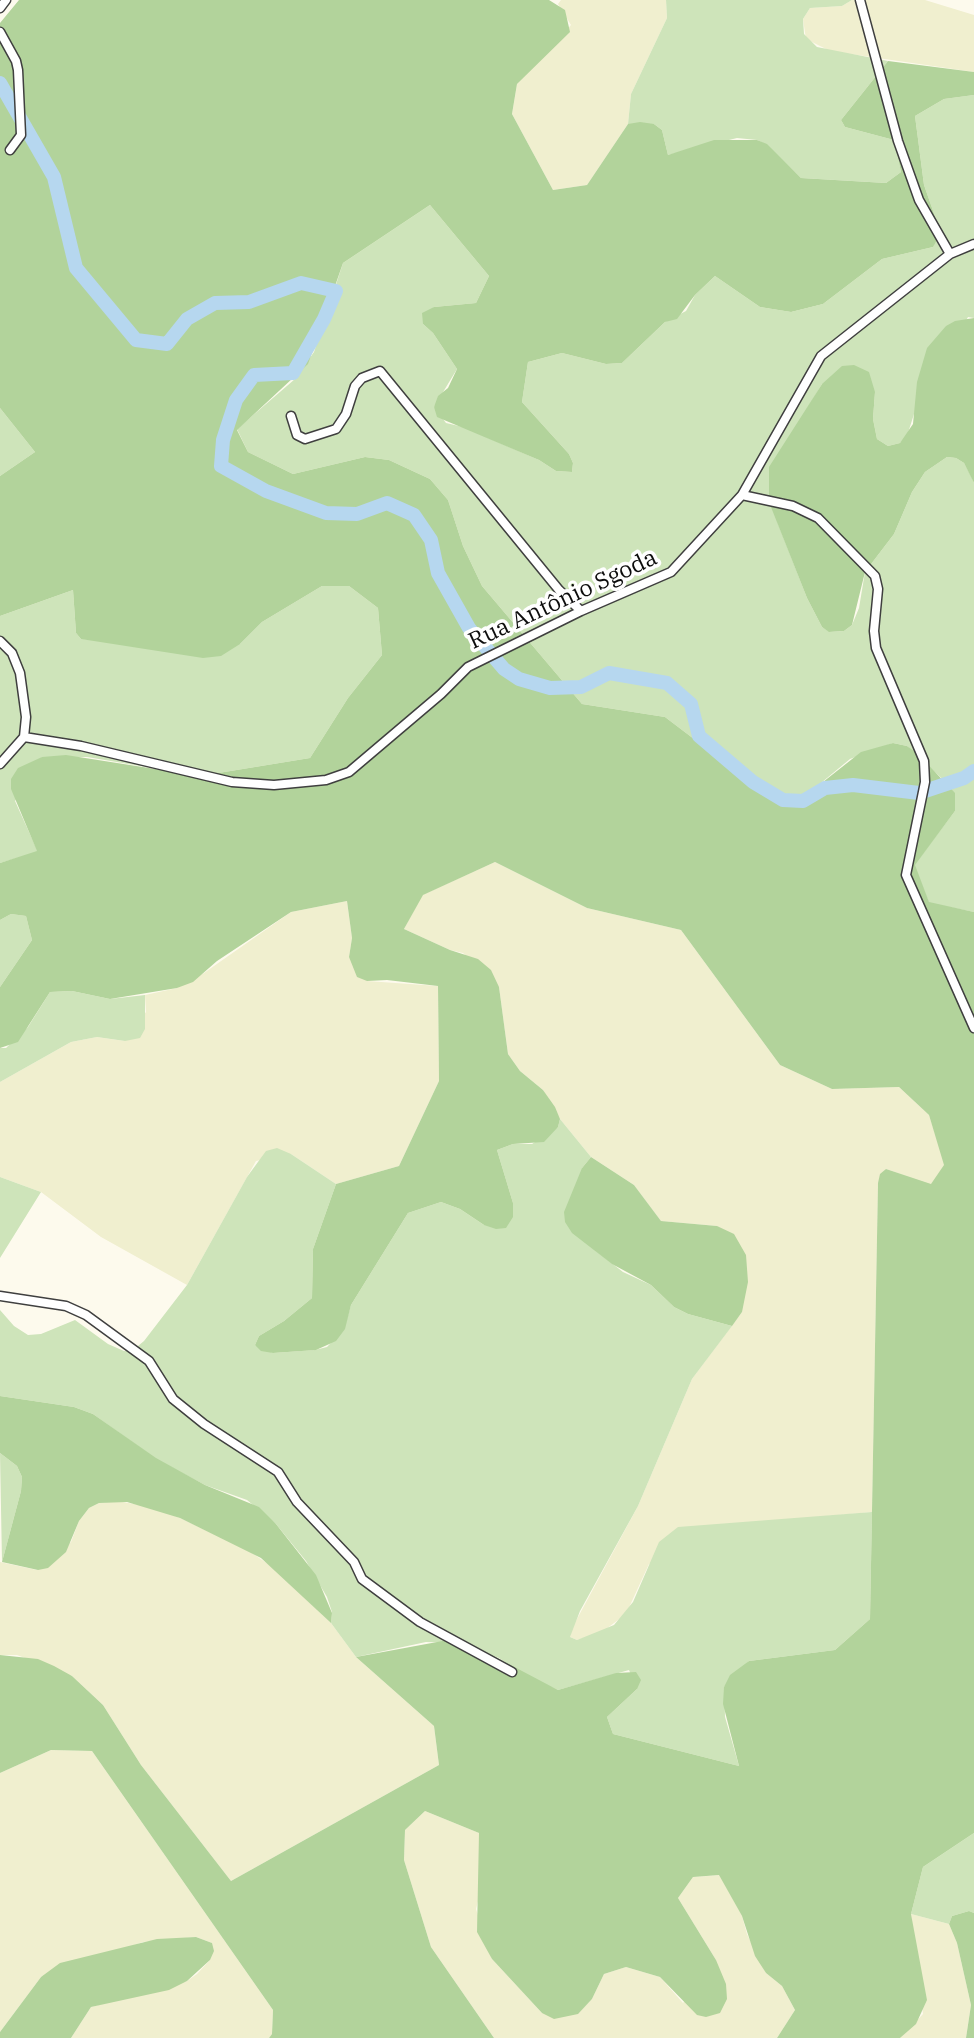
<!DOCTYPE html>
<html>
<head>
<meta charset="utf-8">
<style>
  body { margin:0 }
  canvas { display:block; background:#fdfaed }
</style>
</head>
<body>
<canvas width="974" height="2038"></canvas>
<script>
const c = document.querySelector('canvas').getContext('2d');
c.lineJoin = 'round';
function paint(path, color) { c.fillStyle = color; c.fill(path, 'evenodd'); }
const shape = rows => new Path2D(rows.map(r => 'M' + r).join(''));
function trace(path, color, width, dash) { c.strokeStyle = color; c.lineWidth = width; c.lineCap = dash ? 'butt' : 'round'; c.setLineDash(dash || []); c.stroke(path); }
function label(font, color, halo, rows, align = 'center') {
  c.font = font + ' "IBM Plex Serif",serif'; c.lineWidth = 7; c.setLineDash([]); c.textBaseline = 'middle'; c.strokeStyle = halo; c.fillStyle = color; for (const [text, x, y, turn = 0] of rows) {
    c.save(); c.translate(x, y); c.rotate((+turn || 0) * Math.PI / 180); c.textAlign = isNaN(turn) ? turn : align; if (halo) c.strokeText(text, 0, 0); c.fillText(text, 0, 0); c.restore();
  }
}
const farmland = shape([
  [561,0,666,0,667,18,631,94,628,124,587,185,553,190,512,114,517,84,571,25,558,4],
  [852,0,925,0,974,15,974,72,830,51,806,39,803,19,810,8,842,6],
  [495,862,587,908,681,930,780,1065,832,1089,899,1087,929,1115,945,1165,931,1185,886,1169,878,1183,872,1512,748,1523,649,1564,626,1614,602,1632,577,1640,570,1637,571,1630,638,1506,692,1379,742,1312,717,1226,661,1221,634,1185,591,1157,560,1119,543,1090,520,1071,508,1054,499,987,463,953,450,950,404,929,422,895],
  [347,901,352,938,349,957,367,981,438,986,439,1081,399,1166,336,1184,291,1154,256,1161,187,1285,101,1237,41,1192,0,1177,0,1082,71,1042,97,1037,125,1041,146,1012,145,995,177,988,204,973,291,912],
  [117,1501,151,1507,180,1518,249,1551,271,1566,331,1623,356,1657,434,1726,439,1765,231,1881,141,1765,103,1705,72,1676,17,1655,0,1655,0,1562,37,1570,71,1542,79,1521,89,1508,99,1503],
  [51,1750,92,1751,273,2010,272,2034,269,2038,71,2038,91,2007,187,1981,197,1974,210,1960,212,1943,196,1937,143,1942,41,1977,0,2032,0,1773],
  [425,1811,479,1833,479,1897,476,1909,492,1959,542,2013,577,2014,592,1999,604,1974,626,1967,660,1977,683,2003,716,1960,678,1898,693,1877,720,1875,742,1916,747,1934,766,1973,782,1986,795,2010,777,2038,494,2038,431,1947,404,1860,405,1830],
  [911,1914,949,1924,957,1943,971,2005,966,2038,900,2038,923,2014]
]);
const green = shape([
  [666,0,852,0,842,6,810,8,803,19,804,34,817,47,888,61,841,120,845,127,894,140,901,172,886,183,801,178,767,145,757,140,737,138,668,155,662,130,654,124,628,124,631,94,667,18],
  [974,95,974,318,968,317,914,414,907,436,900,443,888,446,877,439,873,419,875,392,822,384,807,409,777,521,807,598,822,627,830,632,844,631,852,625,859,608,865,572,894,534,912,492,925,472,947,457,956,458,964,463,971,476,974,483,974,912,929,903,914,865,955,811,950,786,907,746,893,743,850,759,804,797,769,796,665,717,582,704,482,586,463,546,448,500,430,479,389,460,365,457,293,474,248,452,237,429,295,379,314,352,343,263,430,205,489,276,476,303,434,307,423,324,433,333,457,369,434,407,446,423,463,427,539,460,556,471,572,472,573,463,569,454,522,402,528,362,562,353,606,364,622,363,665,322,686,311,695,295,715,276,760,307,791,312,823,304,882,259,933,247,938,225,924,185,915,116,944,99],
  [0,408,35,452,0,476],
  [322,586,349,586,378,608,382,655,348,698,310,758,200,776,87,757,42,757,15,801,38,852,0,863,0,616,73,590,76,633,81,639,240,644,262,622],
  [11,914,26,916,32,940,0,987,0,920],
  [72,991,110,999,145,995,145,1029,140,1038,125,1041,97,1037,71,1042,0,1082,0,1048,6,1048,28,1027,50,992],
  [560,1119,591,1157,582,1168,596,1251,623,1272,651,1285,674,1307,688,1314,732,1326,692,1379,638,1506,580,1611,570,1637,577,1640,614,1625,633,1602,659,1542,678,1527,872,1512,870,1619,835,1650,749,1661,724,1687,725,1717,739,1766,613,1734,607,1717,637,1689,629,1670,558,1690,519,1672,499,1658,461,1643,426,1642,356,1657,331,1623,332,1612,327,1597,306,1561,276,1524,247,1500,205,1485,156,1459,93,1414,74,1407,0,1396,0,1310,14,1326,28,1335,41,1334,75,1320,108,1344,124,1351,132,1351,144,1341,187,1285,247,1177,266,1151,277,1148,291,1154,336,1184,313,1249,312,1298,284,1321,259,1336,255,1345,273,1353,315,1350,327,1347,344,1329,351,1305,408,1213,441,1202,460,1209,484,1225,513,1203,497,1150,513,1144,532,1144,558,1127],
  [0,1177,41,1192,0,1258],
  [0,1453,17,1466,22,1477,21,1491,2,1562],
  [974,1833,974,1913,969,1911,952,1916,949,1924,911,1914,923,1867]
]);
const forest = shape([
  [19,0,549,0,565,10,570,32,517,84,512,114,553,190,587,185,628,124,640,122,654,124,662,130,668,155,714,140,757,140,767,144,801,178,886,183,901,172,894,140,845,127,841,120,888,61,974,72,974,95,944,99,915,116,924,185,938,225,939,236,933,247,882,259,823,304,791,312,760,307,715,276,695,295,677,319,665,322,622,363,606,364,562,353,528,362,522,402,569,454,573,463,572,472,556,471,539,460,437,417,434,407,438,396,448,388,457,369,433,333,423,324,422,313,434,307,476,303,489,276,430,205,343,263,308,364,237,430,248,452,293,474,365,457,389,460,430,479,448,500,463,546,482,586,582,704,665,717,769,796,804,797,861,752,893,743,907,746,918,754,955,793,955,811,915,865,929,902,974,912,974,1833,923,1867,911,1914,927,2000,916,2024,900,2038,777,2038,795,2010,782,1986,766,1973,755,1956,742,1916,719,1875,693,1877,678,1898,716,1960,726,1984,727,1999,720,2013,706,2017,697,2015,660,1977,626,1967,604,1974,592,1999,578,2014,554,2019,542,2013,492,1959,477,1932,479,1833,425,1811,405,1830,404,1860,431,1947,494,2038,269,2038,272,2034,273,2010,92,1751,51,1750,0,1773,0,1655,38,1659,54,1666,72,1676,103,1705,141,1765,231,1881,439,1765,434,1726,356,1657,448,1640,486,1652,558,1690,616,1673,636,1672,641,1680,637,1689,607,1717,613,1734,739,1766,723,1704,724,1687,730,1675,749,1661,835,1650,870,1619,878,1183,880,1174,886,1169,931,1184,944,1165,929,1115,899,1087,832,1089,780,1065,681,930,587,908,495,862,423,895,404,929,450,950,478,959,491,970,499,987,508,1054,520,1071,543,1090,555,1107,560,1119,558,1127,544,1142,513,1144,497,1150,513,1203,513,1217,506,1228,496,1229,484,1225,460,1209,441,1202,408,1213,351,1305,345,1329,336,1341,316,1350,273,1353,261,1351,255,1345,259,1336,284,1321,312,1298,313,1249,336,1184,399,1166,439,1081,438,986,387,980,367,981,357,977,349,957,352,938,347,901,291,912,217,961,193,982,177,988,110,999,72,991,50,992,18,1042,0,1048,0,987,32,940,26,916,11,914,0,920,0,863,37,851,11,789,11,779,18,768,42,757,66,755,200,776,310,758,348,698,382,655,378,608,349,586,322,586,262,622,240,644,221,656,203,658,81,639,76,633,73,590,0,616,0,476,35,452,0,408,0,23],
  [974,318,974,483,964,463,956,458,947,457,925,472,912,492,894,534,865,572,852,625,844,631,829,632,822,627,807,598,769,502,769,467,822,384,842,366,854,365,869,372,875,392,873,419,877,439,888,446,900,443,913,424,917,382,927,348,946,326,955,321],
  [591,1157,634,1185,661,1221,717,1226,734,1234,746,1255,748,1282,742,1312,732,1326,688,1314,674,1307,651,1285,612,1264,572,1233,565,1222,564,1212,582,1168],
  [0,1396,74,1407,93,1414,156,1458,205,1485,259,1507,276,1524,316,1575,332,1613,331,1623,261,1558,180,1518,127,1502,99,1503,89,1508,79,1521,66,1552,48,1568,38,1570,2,1562,21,1491,22,1477,17,1466,0,1453],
  [969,1911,974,1913,974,2038,966,2038,971,2005,957,1943,949,1924,952,1916],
  [196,1937,212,1943,214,1951,210,1960,187,1981,169,1990,91,2007,71,2038,0,2038,0,2032,41,1977,60,1963,157,1939]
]);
const river = shape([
  [0,83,54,177,76,268,136,340,167,344,187,319,215,303,249,302,301,283,336,291,324,319,293,373,254,375,236,400,223,440,221,466,266,491,326,513,357,514,387,503,414,515,431,540,438,573,469,628,504,669,519,679,550,688,581,687,609,673,667,683,691,704,699,736,753,782,783,800,803,801,825,788,853,785,919,793,964,778,974,771]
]);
const minor = shape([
  [860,0,898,141,919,200,950,254],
  [0,8,6,0],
  [0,32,16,61,18,70,21,135,10,150],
  [291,416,297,435,305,439,336,429,346,414,355,386,362,378,380,371,559,590,581,611],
  [742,495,793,506,818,518,875,576,878,589,874,631,876,648,924,761,925,782,906,875,974,1028],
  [0,641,12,653,20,673,26,717,24,737,0,764],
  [24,737,81,746,232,782,274,785,326,780,349,772,441,694,468,667,581,611,671,572,742,495,821,356,950,254,974,244],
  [0,1296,66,1306,86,1315,149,1361,173,1399,204,1424,278,1472,297,1502,354,1562,362,1579,420,1622,512,1672]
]);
const streetNames = [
  ["Rua Antônio Sgoda",563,600,-25]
];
paint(farmland, '#f0efcf');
paint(green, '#cee4ba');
paint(forest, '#b2d39b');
trace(river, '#b6d7ef', 14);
trace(minor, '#3f3f3f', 11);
trace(minor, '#fff', 8);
label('23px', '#0c0c0c', '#fff', streetNames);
</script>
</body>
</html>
